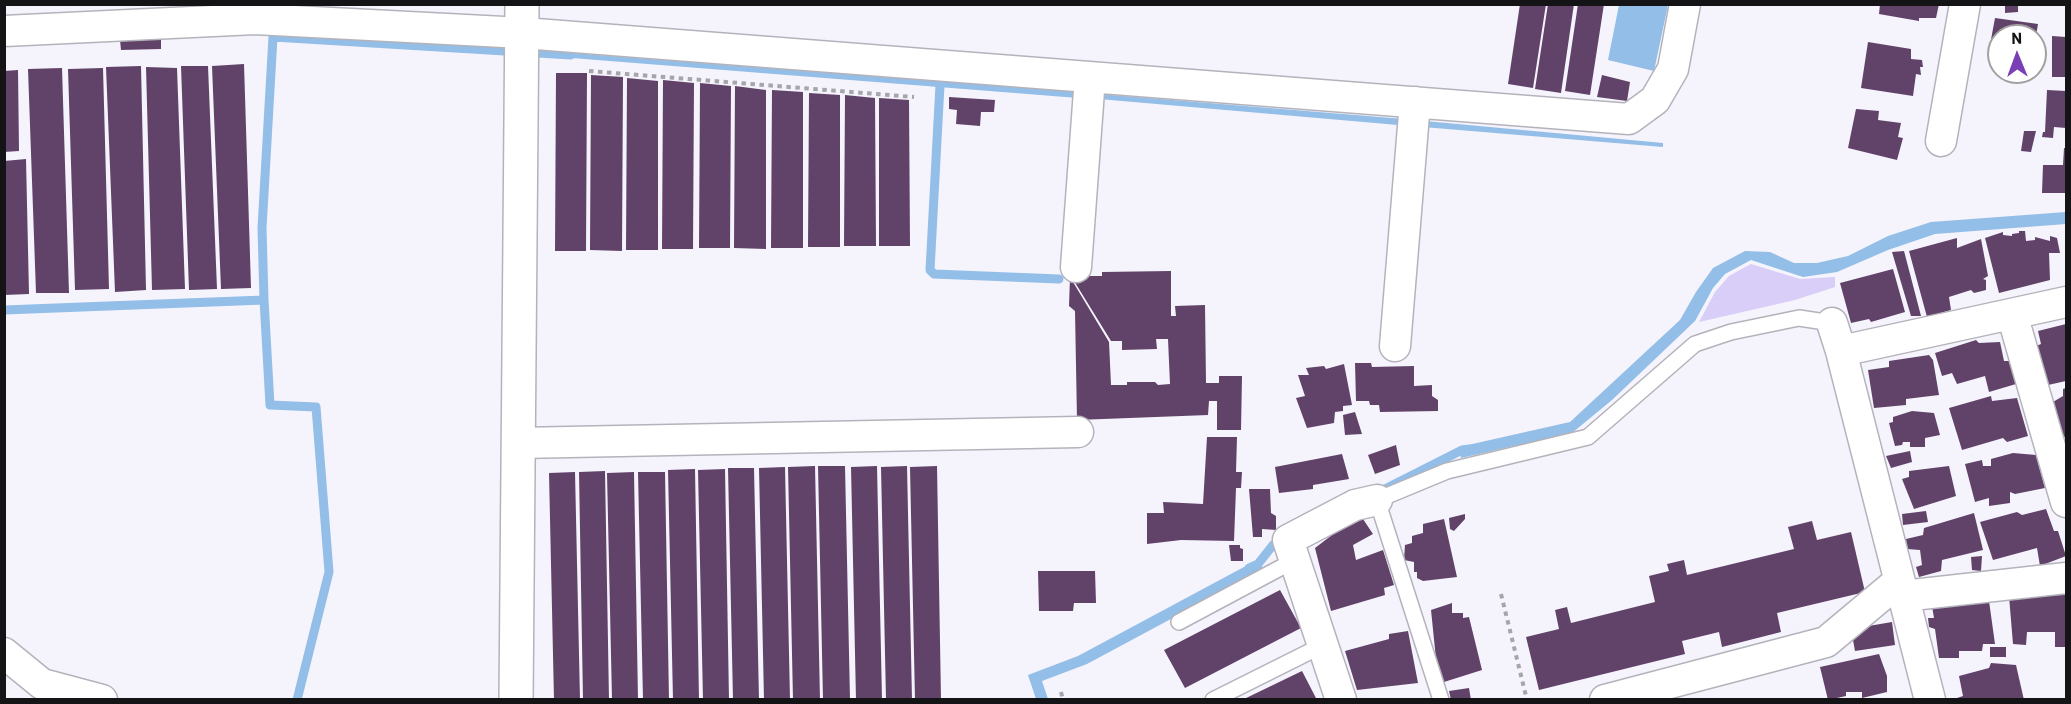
<!DOCTYPE html>
<html>
<head>
<meta charset="utf-8">
<style>
  body { margin:0 }
  #map { position:relative; width:2071px; height:704px; overflow:hidden; background:#f5f3fc; font-family:Barlow,sans-serif }
  canvas { display:block }
  .frame { position:absolute; inset:0; border:6px solid #141316; pointer-events:none }
  .north { position:absolute; left:1987px; top:24px; width:60px; height:60px; box-sizing:border-box; background:#fff; border:2px solid #a1a1a2; border-radius:50%; rotate:359deg; font-size:16px; font-weight:700; line-height:24px; text-align:center; color:#141316 }
  .north::after { content:''; display:block; margin:auto; width:21px; height:27px; background:#7b3fb5; clip-path:polygon(50% 0,100% 100%,50% 72%,0 100%) }
</style>
</head>
<body>
<div id="map">
<canvas width="2071" height="704"></canvas>
<div class="frame"></div>
<div class="north">N</div>
</div>
<script>
const c = document.querySelector('canvas').getContext('2d');
c.lineJoin = 'round';
function paint(path, color) { c.fillStyle = color; c.fill(path, 'evenodd'); }
const shape = rows => new Path2D(rows.map(r => 'M' + r).join(''));
function trace(path, color, width, dash) { c.strokeStyle = color; c.lineWidth = width; c.lineCap = dash ? 'butt' : 'round'; c.setLineDash(dash || []); c.stroke(path); }
const green = shape([
  [1751,264,1800,279,1835,277,1835,287,1795,300,1699,322,1715,292,1729,276]
]);
const water = shape([
  [1619,5,1668,5,1654,71,1608,60],
  [559,52,1080,92,1078,98,559,57],
  [1099,94,1404,119,1398,125,1099,99],
  [1425,121,1663,143,1663,147,1423,127],
  [2066,212,2066,224,1935,234,1888,250,1837,272,1803,277,1751,260,1725,274,1713,288,1695,321,1612,400,1572,433,1461,458,1459,447,1570,422,1680,320,1696,292,1713,268,1745,251,1770,252,1794,263,1817,263,1848,256,1888,236,1931,222],
  [1257,560,1264,569,1087,664,1042,681,1048,699,1036,699,1028,675,1078,656]
]);
const stream = shape([
  [940,85,930,270,934,274,1059,279],
  [4,310,264,300],
  [1379,492,1462,450,1470,449],
  [1249,568,1258,564,1273,545,1284,539],
  [297,700,329,572,316,407,270,405,264,300,262,228,273,37,571,55]
]);
const building = shape([
  [1520,4,1546,4,1533,88,1508,84],
  [1548,4,1574,4,1561,93,1535,89],
  [1578,4,1604,4,1590,95,1565,91],
  [1880,4,1939,4,1936,18,1919,18,1919,21,1879,14],
  [2005,4,2018,4,2018,12,2005,13],
  [1995,18,2038,24,2036,36,1999,36,1999,47,1990,45],
  [2052,36,2066,37,2066,77,2052,77],
  [161,39,161,49,121,50,120,40],
  [1868,42,1911,49,1911,59,1922,60,1923,67,1920,67,1921,75,1916,74,1913,96,1861,88],
  [244,64,251,288,221,289,212,66],
  [141,66,146,290,115,292,106,67],
  [181,66,208,66,217,289,189,290],
  [146,67,177,68,185,289,152,290],
  [62,68,69,293,36,293,28,69],
  [103,68,109,289,75,290,68,69],
  [18,70,19,151,4,152,4,71],
  [556,73,587,73,586,251,555,251],
  [591,75,623,77,622,251,590,250],
  [1602,75,1630,82,1627,101,1597,97],
  [627,78,658,81,658,250,626,250],
  [663,80,694,83,693,249,662,249],
  [700,83,731,86,730,248,699,248],
  [735,86,766,90,766,249,734,248],
  [772,90,803,92,803,248,771,248],
  [2047,90,2066,91,2066,128,2054,127,2053,138,2042,137,2043,132,2045,132],
  [809,93,840,95,840,247,808,247],
  [845,95,875,98,876,246,844,246],
  [949,97,995,100,994,112,981,112,980,126,956,124,957,110,949,109],
  [879,98,909,100,910,246,879,246],
  [1856,109,1879,111,1878,120,1901,123,1898,137,1903,138,1897,160,1848,148],
  [2024,131,2036,131,2031,152,2021,151],
  [2064,148,2066,148,2066,193,2042,193,2043,165,2063,165],
  [26,159,29,294,4,295,4,161],
  [2019,231,2025,231,2026,241,2035,240,2035,237,2050,241,2050,236,2057,238,2060,253,2049,253,2050,280,1999,293,1985,238,2003,232,2003,235,2012,236,2012,234,2019,233],
  [1957,238,1957,248,1981,239,1988,276,1983,279,1986,280,1986,290,1974,293,1971,290,1949,297,1951,310,1927,317,1909,251],
  [1904,251,1921,316,1911,316,1892,252],
  [1893,269,1905,312,1871,322,1869,319,1851,323,1840,283],
  [1171,271,1171,316,1176,316,1175,306,1205,305,1206,383,1219,383,1219,376,1242,376,1241,430,1217,430,1217,401,1209,401,1208,415,1077,420,1075,311,1069,306,1070,277,1109,342,1111,385,1127,385,1127,382,1155,382,1158,385,1170,384,1168,339,1156,339,1157,349,1122,350,1122,341,1111,341,1071,276,1102,276,1102,272],
  [2066,324,2066,381,2048,385,2036,346,2041,344,2038,331],
  [1976,340,1979,343,2000,342,2004,361,2009,361,2016,384,1989,392,1985,376,1957,384,1952,373,1942,376,1935,353],
  [1929,355,1933,360,1939,395,1906,399,1906,405,1874,408,1868,370,1889,367,1889,361],
  [1355,363,1371,363,1372,367,1414,366,1414,386,1432,385,1432,396,1438,400,1438,411,1380,412,1379,405,1370,405,1369,401,1356,401],
  [1344,364,1352,405,1343,406,1343,411,1335,412,1334,423,1307,428,1296,398,1305,396,1298,375,1309,375,1306,368,1324,366,1326,369],
  [2066,388,2066,436,2063,438,2053,402,2063,396,2063,389],
  [1991,396,1992,401,2017,398,2028,436,2007,442,2003,438,1962,450,1949,408],
  [1912,411,1934,413,1940,435,1925,438,1925,447,1910,447,1910,442,1903,442,1902,445,1895,446,1889,423,1893,422,1893,417],
  [1355,412,1362,434,1345,435,1343,415],
  [1207,437,1237,437,1236,472,1242,472,1241,488,1236,488,1234,541,1181,540,1147,544,1147,513,1164,513,1163,502,1203,504],
  [1396,445,1400,465,1375,474,1368,455],
  [1910,451,1912,462,1891,468,1886,456],
  [2013,453,2036,455,2045,488,2015,494,2010,492,2010,503,1989,506,1989,498,1975,502,1965,464,1982,460,1983,466,1991,466,1991,459],
  [1342,454,1349,479,1313,485,1313,489,1279,493,1275,467],
  [815,466,820,700,793,700,788,467],
  [818,466,845,466,850,700,823,700],
  [877,466,882,700,856,700,851,467],
  [907,466,912,700,886,700,881,467],
  [937,466,941,700,915,700,910,467],
  [1949,466,1956,496,1914,509,1902,479,1909,477,1909,471],
  [785,467,790,700,764,700,759,468],
  [728,468,754,468,759,700,733,700],
  [695,469,699,700,673,700,668,470],
  [725,469,729,700,703,700,698,470],
  [605,471,609,700,583,700,579,472],
  [575,472,580,700,554,700,549,473],
  [634,472,638,700,612,700,607,473],
  [638,472,665,472,669,700,643,700],
  [1249,489,1270,489,1271,513,1276,516,1276,530,1262,529,1262,537,1253,537],
  [2046,509,2054,531,2058,531,2066,556,2040,566,2037,548,1993,560,1980,522,2017,512,2022,515],
  [1926,511,1928,522,1903,525,1902,514],
  [1974,513,1983,550,1942,560,1941,571,1919,577,1916,567,1922,565,1920,550,1907,549,1906,539,1923,535,1924,528],
  [1465,514,1465,519,1454,531,1450,529,1449,518],
  [1363,519,1373,534,1353,545,1356,560,1383,550,1394,585,1384,588,1385,595,1331,611,1315,548,1336,532],
  [1444,519,1457,577,1423,581,1417,578,1417,572,1414,572,1414,562,1404,560,1405,545,1412,543,1412,536,1423,533,1423,524],
  [1812,521,1817,540,1851,532,1865,592,1777,613,1781,632,1722,647,1719,632,1682,641,1685,654,1539,690,1526,637,1559,629,1555,610,1567,607,1571,623,1655,602,1649,576,1669,571,1667,564,1684,560,1687,575,1794,549,1788,527],
  [1229,545,1240,545,1240,548,1243,549,1243,561,1231,561],
  [1982,556,1981,571,1972,570,1971,557],
  [1038,571,1095,571,1096,603,1074,603,1073,611,1039,611],
  [1280,590,1301,628,1185,688,1164,650],
  [2066,595,2066,647,2055,647,2055,632,2027,632,2026,645,2013,644,2009,596],
  [1989,601,1995,644,1983,644,1982,651,1959,651,1959,658,1939,658,1935,629,1929,627,1928,618,1934,618,1932,606],
  [1452,603,1452,613,1463,613,1463,618,1469,617,1482,670,1444,682,1436,659,1431,610],
  [1892,622,1895,645,1855,651,1851,629],
  [1408,631,1418,683,1357,690,1345,651,1389,639,1389,634],
  [1990,647,2006,647,2006,657,1990,657],
  [1879,654,1887,676,1887,692,1862,698,1862,692,1846,692,1846,696,1828,700,1820,667],
  [1991,663,2016,665,2024,700,1951,700,1963,696,1959,676,1989,668],
  [1302,671,1317,700,1242,700],
  [1469,688,1471,700,1451,700,1449,691]
]);
const path = shape([
  [589,71,914,97],
  [1501,594,1527,700],
  [1061,692,1063,700]
]);
const service = shape([
  [1179,622,1295,560],
  [1213,700,1323,645],
  [1441,700,1377,500,1447,471,1588,437,1695,344,1731,332,1799,318,1832,323]
]);
const minor = shape([
  [4,31,255,19,523,33,1629,119,1655,100,1673,69,1685,4],
  [1941,141,1965,4],
  [1076,267,1090,77],
  [2012,314,2066,502],
  [1832,323,1841,351],
  [1395,346,1415,102],
  [518,443,1078,432],
  [1903,596,2066,578],
  [4,653,42,684,102,700],
  [1341,700,1288,540,1355,505,1377,500],
  [1605,700,1826,642,1899,581],
  [1930,700,1841,351,2066,302]
]);
const tertiary = shape([
  [516,700,522,4]
]);
paint(green, '#d8cef7');
paint(water, '#92bee7');
trace(stream, '#92bee7', 9);
paint(building, '#614269');
trace(service, '#b4b3bb', 18);
trace(minor, '#b4b3bb', 33);
trace(tertiary, '#b4b3bb', 36);
trace(path, '#a6a5ab', 4, [4.5, 4.5]);
trace(service, '#fff', 15);
trace(minor, '#fff', 30);
trace(tertiary, '#fff', 33);
</script>
</body>
</html>
